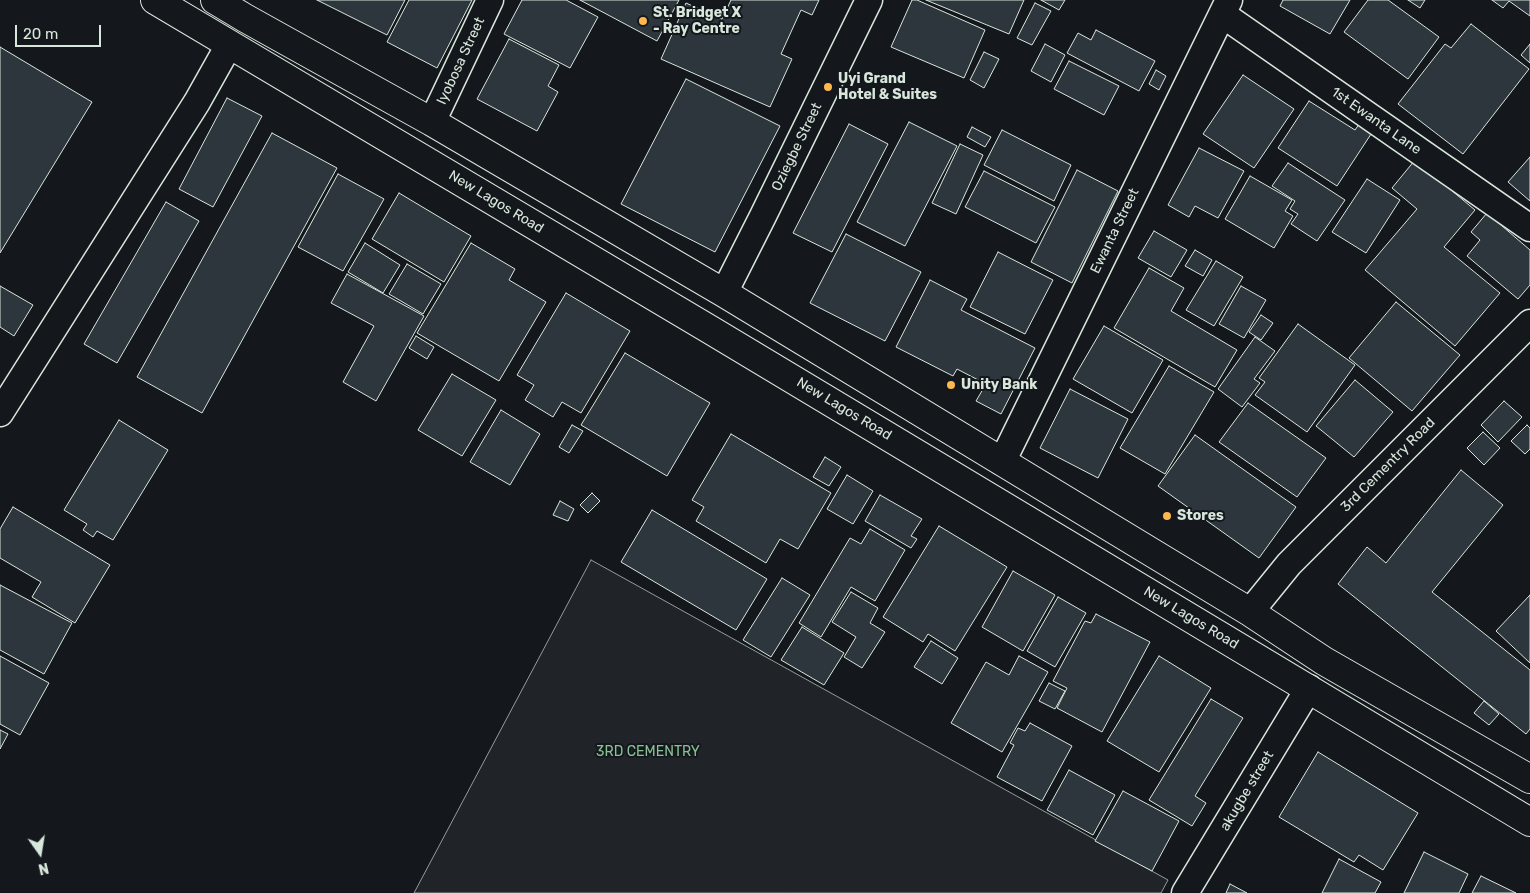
<!DOCTYPE html>
<html>
<head>
<meta charset="utf-8">
<style>
  body { margin:0 }
  #map { position:relative; width:1530px; height:893px; overflow:hidden; background:#14181c; font-family:Rubik,sans-serif }
  canvas { display:block }
  .north { position:absolute; left:15px; top:828px; width:50px; height:50px; -webkit-text-stroke:4px #14181c; paint-order:stroke; rotate:167deg; font-size:14px; font-weight:700; line-height:20px; text-align:center; color:#d8e6dc }
  .north::after { content:''; display:block; margin:auto; width:18px; height:22px; background:#d8e6dc; clip-path:polygon(50% 0,100% 100%,50% 72%,0 100%) }
  .scale { position:absolute; left:15px; top:25px; width:86px; height:22px; box-sizing:border-box; border:2px solid #d8e6dc; border-top:0; padding-left:6px; font-size:15px; line-height:18px; white-space:nowrap; color:#d8e6dc; -webkit-text-stroke:4px #14181c; paint-order:stroke }
</style>
</head>
<body>
<div id="map">
<canvas width="1530" height="893"></canvas>
<div class="north">N</div>
<div class="scale">20 m</div>
</div>
<script>
const c = document.querySelector('canvas').getContext('2d');
c.lineJoin = 'round';
function paint(path, color) { c.fillStyle = color; c.fill(path, 'evenodd'); }
const shape = rows => new Path2D(rows.map(r => 'M' + r).join(''));
function trace(path, color, width, dash) { c.strokeStyle = color; c.lineWidth = width; c.lineCap = dash ? 'butt' : 'round'; c.setLineDash(dash || []); c.stroke(path); }
function label(font, color, halo, rows, align = 'center') {
  c.font = font + ' Rubik,sans-serif'; c.lineWidth = 4; c.setLineDash([]); c.textBaseline = 'middle'; c.strokeStyle = halo; c.fillStyle = color; for (const [text, x, y, turn = 0] of rows) {
    c.save(); c.translate(x, y); c.rotate((+turn || 0) * Math.PI / 180); c.textAlign = isNaN(turn) ? turn : align; if (halo) c.strokeText(text, 0, 0); c.fillText(text, 0, 0); c.restore();
  }
}
const green = shape([
  [591,560,1168,880,1161,893,414,893,591,560]
]);
const building = shape([
  [317,0,405,0,387,35,317,0],
  [409,0,472,0,437,68,387,42,409,0],
  [522,0,566,0,598,17,570,68,504,34,522,0],
  [580,0,679,0,657,41,580,0],
  [731,0,819,0,812,15,801,10,781,54,792,59,770,107,661,59,686,3,722,19,731,0],
  [912,0,917,0,985,30,964,78,891,47,912,0],
  [926,0,1024,0,1009,34,926,0],
  [1041,0,1065,0,1059,10,1041,0],
  [1283,0,1350,0,1330,34,1280,6,1283,0],
  [1368,0,1388,0,1439,37,1408,79,1344,32,1368,0],
  [1408,0,1425,0,1420,8,1408,0],
  [1492,0,1530,0,1530,16,1509,1,1503,8,1492,0],
  [1035,3,1051,11,1032,45,1017,38,1035,3],
  [1471,24,1529,69,1463,154,1398,104,1445,44,1451,48,1471,24],
  [1096,30,1155,61,1139,91,1067,53,1078,33,1091,40,1096,30],
  [509,39,559,65,548,86,558,92,537,131,477,99,509,39],
  [1045,44,1065,55,1051,82,1031,71,1045,44],
  [1530,44,1530,63,1521,55,1530,44],
  [0,47,92,102,0,253,0,47],
  [984,52,999,59,984,88,970,80,984,52],
  [1069,61,1119,86,1104,115,1054,89,1069,61],
  [1156,70,1166,76,1159,90,1149,84,1156,70],
  [1243,75,1294,109,1254,168,1203,134,1243,75],
  [686,79,780,126,715,252,621,204,686,79],
  [227,98,262,116,213,207,179,189,227,98],
  [1309,101,1355,130,1362,120,1375,128,1337,186,1278,148,1309,101],
  [909,122,957,146,905,246,857,222,909,122],
  [849,124,888,144,832,252,793,233,849,124],
  [972,127,991,137,985,147,967,137,972,127],
  [1002,130,1071,165,1054,201,984,165,1002,130],
  [272,133,337,168,202,413,137,377,272,133],
  [960,144,983,155,956,214,932,203,960,144],
  [1199,148,1244,171,1218,218,1195,206,1189,217,1168,205,1199,148],
  [1530,157,1530,201,1508,182,1530,157],
  [1415,160,1475,210,1444,247,1500,293,1455,346,1365,270,1417,209,1392,188,1415,160],
  [1288,163,1345,200,1317,241,1291,224,1298,214,1290,209,1295,201,1272,186,1288,163],
  [1077,170,1118,191,1072,283,1031,262,1077,170],
  [984,171,1055,207,1036,243,965,207,984,171],
  [338,174,384,199,343,271,298,247,338,174],
  [1250,176,1292,200,1285,211,1293,216,1274,248,1225,219,1250,176],
  [1367,179,1400,200,1366,253,1332,232,1367,179],
  [399,193,471,236,444,282,372,239,399,193],
  [166,202,199,221,117,363,84,344,166,202],
  [1487,213,1530,250,1530,285,1518,299,1467,256,1480,240,1471,232,1487,213],
  [1154,231,1187,250,1171,277,1138,258,1154,231],
  [846,234,921,272,885,341,810,303,846,234],
  [365,243,400,265,383,293,348,272,365,243],
  [471,243,515,269,509,280,546,302,499,381,417,333,471,243],
  [1195,250,1212,260,1203,276,1185,266,1195,250],
  [998,252,1053,280,1025,334,970,307,998,252],
  [1216,261,1243,277,1214,326,1186,310,1216,261],
  [407,264,441,284,423,314,389,294,407,264],
  [1149,268,1184,288,1171,311,1237,350,1215,387,1114,328,1149,268],
  [347,274,424,316,376,401,343,382,374,326,331,303,347,274],
  [930,280,967,299,961,310,1035,348,1001,414,976,401,986,384,957,369,953,376,896,347,930,280],
  [0,286,33,305,14,336,0,327,0,286],
  [1241,286,1266,300,1244,338,1219,324,1241,286],
  [566,293,630,331,581,413,562,402,553,417,525,400,534,385,517,375,566,293],
  [1396,302,1460,355,1412,411,1349,358,1396,302],
  [1261,315,1273,323,1261,340,1249,332,1261,315],
  [1298,324,1355,365,1307,432,1255,395,1265,382,1259,378,1298,324],
  [1104,326,1163,360,1132,413,1073,379,1104,326],
  [416,336,434,347,427,359,409,348,416,336],
  [1255,337,1275,351,1254,379,1260,383,1242,407,1218,389,1255,337],
  [625,353,710,403,667,476,581,425,625,353],
  [1169,366,1214,392,1165,474,1120,448,1169,366],
  [452,374,496,400,462,456,418,430,452,374],
  [1355,380,1393,412,1354,457,1316,426,1355,380],
  [1070,389,1128,419,1098,478,1040,448,1070,389],
  [1504,401,1522,417,1498,442,1481,425,1504,401],
  [1248,403,1326,458,1297,497,1219,442,1248,403],
  [501,410,540,434,510,485,470,462,501,410],
  [119,420,168,450,113,540,97,531,93,537,83,530,87,524,64,510,119,420],
  [572,425,583,431,569,453,559,447,572,425],
  [1527,425,1530,428,1530,449,1525,454,1511,441,1527,425],
  [1483,432,1500,448,1484,465,1467,448,1483,432],
  [731,434,831,493,798,549,780,539,766,563,696,521,704,507,692,500,731,434],
  [1195,435,1296,507,1259,558,1158,486,1195,435],
  [825,457,841,467,829,486,813,477,825,457],
  [1461,470,1503,505,1432,592,1530,670,1530,729,1526,734,1338,584,1367,547,1386,563,1461,470],
  [847,475,873,491,853,524,827,509,847,475],
  [592,493,600,501,588,513,580,505,592,493],
  [880,495,922,519,911,536,917,539,911,548,865,521,880,495],
  [560,501,574,509,568,521,553,515,560,501],
  [13,507,110,565,75,623,32,597,41,582,0,558,0,529,13,507],
  [652,510,767,579,736,630,621,562,652,510],
  [939,526,1007,567,955,651,928,634,923,642,883,617,939,526],
  [870,529,905,550,875,601,851,587,821,637,799,623,850,538,861,544,870,529],
  [1013,571,1055,595,1023,651,982,627,1013,571],
  [782,578,810,595,771,657,743,640,782,578],
  [0,585,72,623,44,674,0,650,0,585],
  [851,592,878,608,870,623,885,632,862,668,844,657,856,637,832,622,851,592],
  [1530,595,1530,663,1496,631,1530,595],
  [1058,597,1086,613,1055,667,1027,651,1058,597],
  [1096,614,1150,642,1102,732,1057,708,1067,688,1053,681,1085,621,1091,623,1096,614],
  [802,627,844,653,824,685,781,660,802,627],
  [931,641,958,658,942,684,914,667,931,641],
  [0,656,49,683,20,735,0,724,0,656],
  [1019,656,1048,672,1002,752,951,723,986,662,1009,675,1019,656],
  [1159,656,1211,688,1159,772,1107,741,1159,656],
  [1049,683,1065,691,1055,709,1039,701,1049,683],
  [1211,699,1243,718,1195,796,1206,803,1192,826,1149,800,1211,699],
  [1484,701,1499,714,1489,725,1474,713,1484,701],
  [1030,723,1072,746,1042,801,997,777,1014,745,1010,743,1018,728,1025,731,1030,723],
  [0,730,8,734,0,749,0,730],
  [1318,752,1418,813,1383,870,1359,855,1354,862,1279,817,1318,752],
  [1069,770,1115,795,1093,835,1047,810,1069,770],
  [1123,791,1179,821,1152,871,1095,841,1123,791],
  [1424,852,1468,874,1459,893,1404,893,1424,852],
  [1339,859,1381,882,1375,893,1322,893,1339,859],
  [1481,876,1516,893,1472,893,1481,876],
  [1230,884,1247,893,1226,893,1230,884]
]);
const street = shape([
  [1222,14,1530,228],
  [432,122,490,0],
  [724,293,763,216,869,0],
  [0,413,197,102,229,45],
  [1002,462,1229,0],
  [1250,612,1289,564,1530,323],
  [1185,893,1309,688]
]);
const secondary = shape([
  [155,0,709,329,1530,822],
  [215,0,245,18,432,122,724,293,1250,612,1324,661,1530,779]
]);
const markers = [
  [643,21,5,"#ffb74d"],
  [828,87,5,"#ffb74d"],
  [951,385,5,"#ffb74d"],
  [1167,516,5,"#ffb74d"]
];
const poiNames = [
  ["St. Bridget X",653,13],
  ["- Ray Centre",653,29],
  ["Uyi Grand",838,79],
  ["Hotel & Suites",838,95],
  ["Unity Bank",961,385],
  ["Stores",1177,516]
];
const streetNames = [
  ["Iyobosa Street",461,61,-65],
  ["1st Ewanta Lane",1376,121,35],
  ["Oziegbe Street",797,147,-64],
  ["New Lagos Road",496,202,31],
  ["Ewanta Street",1115,231,-64],
  ["New Lagos Road",844,409,31],
  ["3rd Cementry Road",1388,465,-45],
  ["New Lagos Road",1191,618,31],
  ["akugbe street",1247,791,-59]
];
const parkNames = [
  ["3RD CEMENTRY",648,752]
];
paint(green, '#202428');
trace(green, '#939e99', 1);
paint(building, '#2c363c');
trace(building, '#d8e6dc', 1);
trace(street, '#d8e6dc', 29);
trace(secondary, '#d8e6dc', 30);
trace(street, '#14181c', 26);
trace(secondary, '#14181c', 28);
for (const [x, y, r, color] of markers) { const dot = new Path2D(); dot.arc(x, y, r, 0, 2 * Math.PI); c.fillStyle = color; c.fill(dot); trace(dot, '#14181c', 2); }
label('bold 14px', '#d8e6dc', '#14181c', poiNames, 'left');
label('14px', '#d8e6dc', '#14181c', streetNames);
label('14px', '#8ac095', '#14181c', parkNames);
</script>
</body>
</html>
